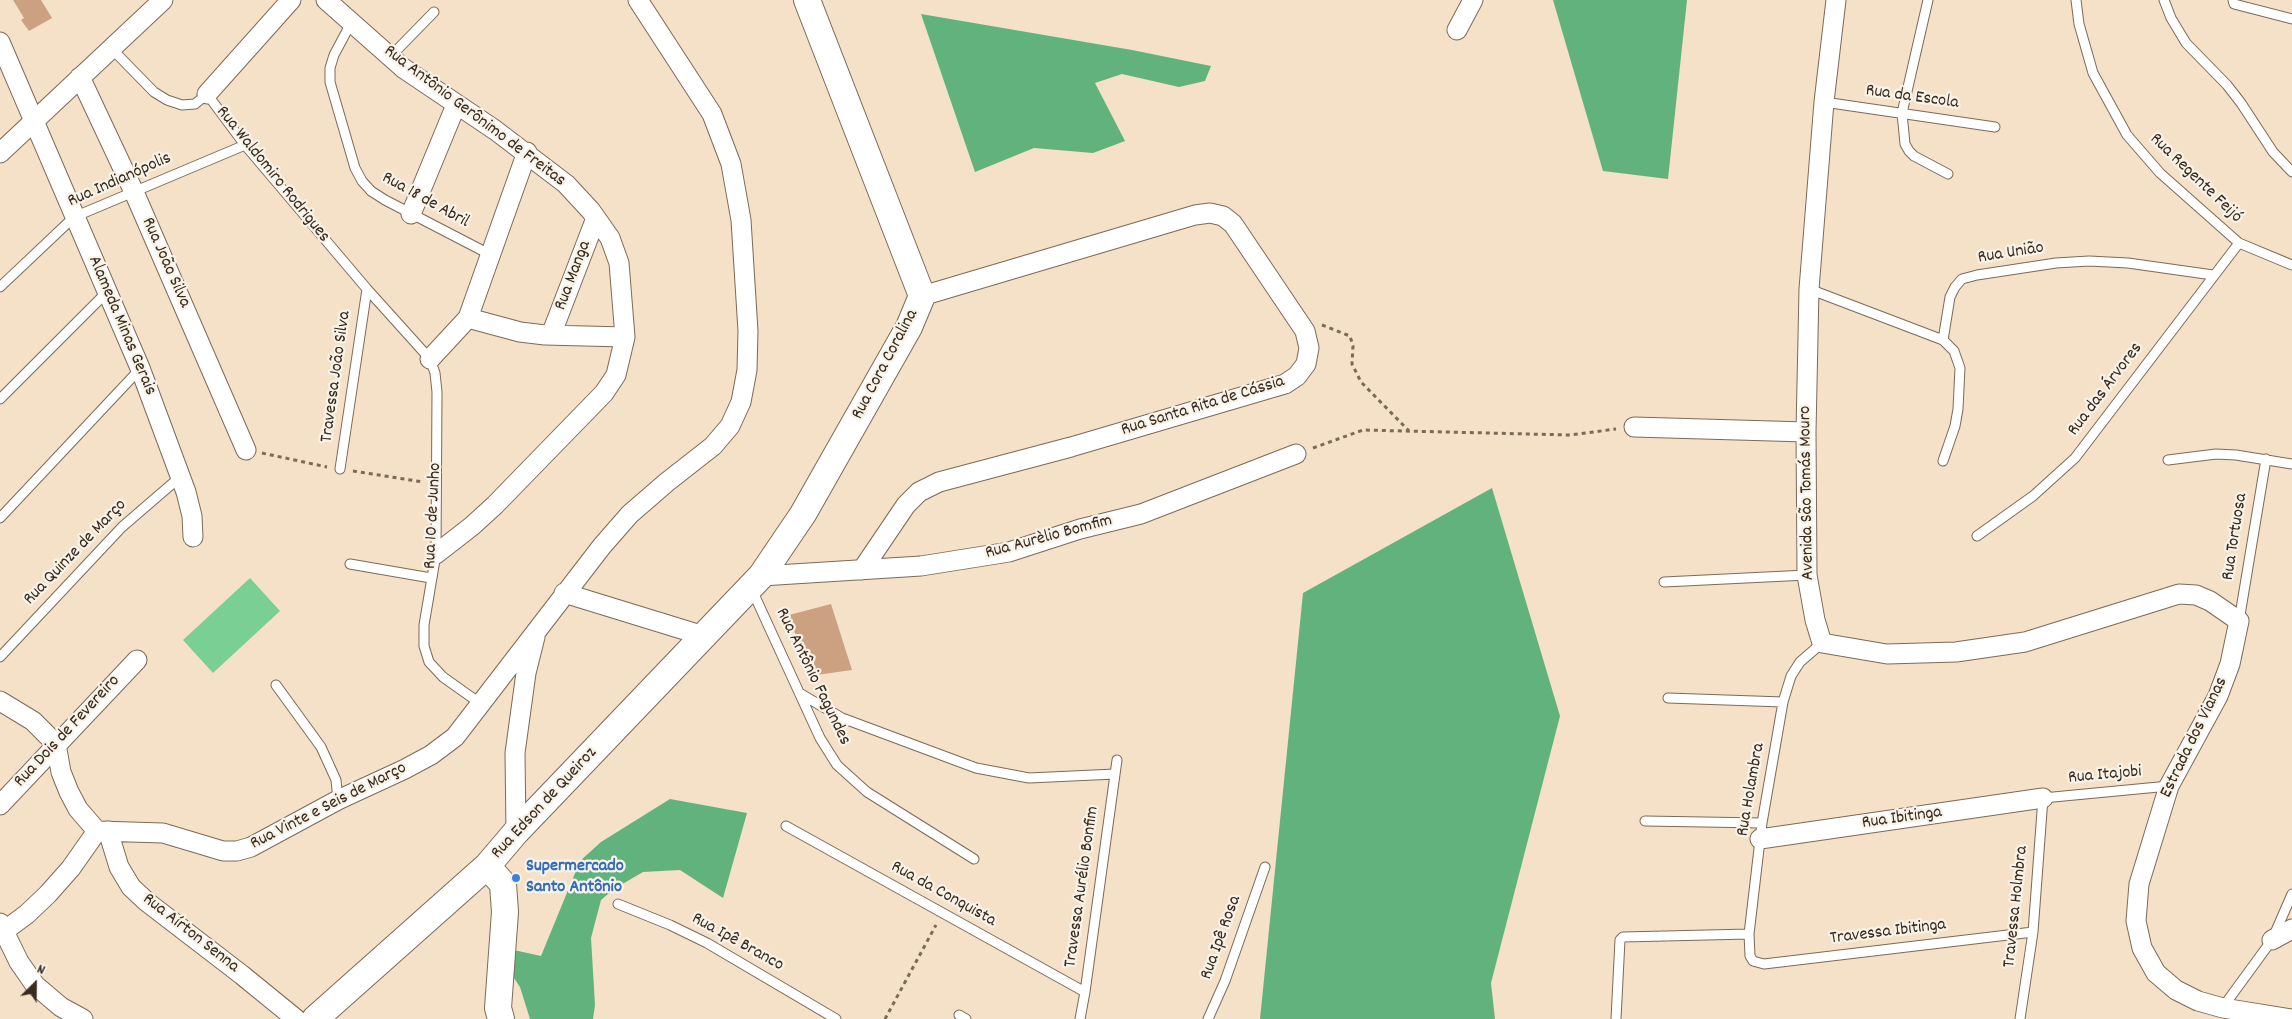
<!DOCTYPE html>
<html>
<head>
<meta charset="utf-8">
<style>
  body { margin:0 }
  #map { position:relative; width:2292px; height:1019px; overflow:hidden; background:#f4e1c7; font-family:Dekko,sans-serif }
  canvas { display:block }
  .north { position:absolute; left:10px; top:959px; width:50px; height:50px; -webkit-text-stroke:4px #f7f3e8; paint-order:stroke; rotate:23deg; font-size:14px; font-weight:700; line-height:20px; text-align:center; color:#3b2a1e }
  .north::after { content:''; display:block; margin:auto; width:18px; height:22px; background:#3b2a1e; clip-path:polygon(50% 0,100% 100%,50% 72%,0 100%) }
</style>
</head>
<body>
<div id="map">
<canvas width="2292" height="1019"></canvas>
<div class="north">N</div>
</div>
<script>
const c = document.querySelector('canvas').getContext('2d');
c.lineJoin = 'round';
function paint(path, color) { c.fillStyle = color; c.fill(path, 'evenodd'); }
const shape = rows => new Path2D(rows.map(r => 'M' + r).join(''));
function trace(path, color, width, dash) { c.strokeStyle = color; c.lineWidth = width; c.lineCap = dash ? 'butt' : 'round'; c.setLineDash(dash || []); c.stroke(path); }
function label(font, color, halo, rows, align = 'center') {
  c.font = font + ' Dekko,sans-serif'; c.lineWidth = 4.5; c.setLineDash([]); c.textBaseline = 'middle'; c.strokeStyle = halo; c.fillStyle = color; for (const [text, x, y, turn = 0] of rows) {
    c.save(); c.translate(x, y); c.rotate((+turn || 0) * Math.PI / 180); c.textAlign = isNaN(turn) ? turn : align; if (halo) c.strokeText(text, 0, 0); c.fillText(text, 0, 0); c.restore();
  }
}
const green = shape([
  [250,578,280,611,213,673,183,640]
]);
const forest = shape([
  [1553,0,1687,0,1668,179,1603,171],
  [921,14,1132,50,1211,66,1205,81,1179,87,1122,74,1095,83,1125,141,1093,153,1034,148,975,172],
  [1492,488,1560,716,1491,983,1495,1019,1260,1019,1303,593],
  [670,799,747,813,723,898,680,870,643,872,614,889,601,900,591,938,595,1005,593,1019,530,1019,520,987,512,975,509,949,541,956,580,861,601,842]
]);
const building = shape([
  [13,0,41,0,52,18,29,31,21,20,24,18],
  [831,604,852,670,809,676,789,615]
]);
const path = shape([
  [1322,325,1350,336,1353,346,1352,364,1361,382,1409,431],
  [1313,448,1363,430,1570,435,1616,429],
  [262,453,327,467],
  [353,471,423,482],
  [885,1019,936,925]
]);
const lane = shape([
  [1928,0,1902,113,1905,144,1909,151,1914,156,1948,174],
  [2076,0,2079,24,2093,73,2127,135,2160,173,2239,243,2292,265],
  [2164,0,2171,18,2186,43,2227,85,2241,103,2273,152,2292,172],
  [2233,0,2234,4,2292,19],
  [351,23,334,55,330,68,330,82,355,168,362,181,371,191,385,200,491,255],
  [111,48,154,92,167,100,182,105,195,104,207,94,245,145,367,289,430,359,435,373,437,392,436,554,424,625,424,646,429,662,443,677,481,704],
  [391,56,434,12],
  [1824,102,1995,127],
  [0,287,74,217,245,145],
  [1809,289,1943,340,1950,297,1955,287,1962,279,1977,275,2056,263,2089,261,2128,263,2213,275],
  [0,399,107,292],
  [2168,460,2216,454,2236,455,2292,464],
  [1943,461,1955,426,1958,409,1960,368,1954,351,1943,340],
  [340,469,367,289],
  [0,518,140,369],
  [1977,536,2033,496,2075,458,2239,243],
  [350,564,431,578],
  [1664,582,1807,575],
  [752,590,820,738,837,765,867,792,974,859],
  [2239,621,2266,459],
  [1822,643,1800,662,1791,676,1783,702,1762,823,1749,934,1750,956,1753,961,1764,964,2033,932],
  [0,657,122,527,180,477],
  [276,685,321,747,336,780,338,800],
  [801,694,842,718,976,768,1029,778,1115,774],
  [1668,698,1783,702],
  [1645,821,1762,823],
  [786,826,1085,992],
  [618,904,670,925,707,943,836,1019],
  [2223,1007,2272,940,2292,894],
  [959,1015,966,1019],
  [1080,1019,1085,992,1117,760],
  [1208,1019,1225,981,1265,867],
  [1616,1019,1620,940,1623,937,1749,934],
  [2020,1019,2033,932,2043,798,2169,786]
]);
const street = shape([
  [326,0,403,68,495,130,566,184,591,211,610,238,619,263,625,337,616,375,604,393,495,505,472,526,436,554],
  [1836,0,1824,102,1809,289,1806,432,1807,575,1815,620,1822,643,1887,654,1956,652,2025,642,2179,594,2196,595,2210,601,2239,621,2230,664,2218,696,2169,786,2139,884,2136,921,2142,948,2156,973,2176,990,2198,1001,2223,1008,2291,1019],
  [1457,30,1473,0],
  [0,42,140,368,186,492,192,516,193,537],
  [80,77,134,192,246,450],
  [207,94,291,0],
  [0,153,163,0],
  [411,214,456,105],
  [468,318,527,152],
  [551,335,596,218],
  [430,359,468,318,520,332,545,335,625,337],
  [1634,427,1806,432],
  [862,570,906,505,919,492,939,482,1071,447,1285,384,1297,376,1306,364,1309,348,1305,331,1233,224,1223,216,1210,213,1195,215,922,296],
  [761,576,921,566,1009,552,1080,529,1141,514,1296,454],
  [564,593,704,636],
  [0,701,33,721,56,744,61,772,69,792,78,809,97,831,163,833,223,851,237,851,251,847,338,800,405,769,431,755,455,737,602,546,630,514,667,482,713,446,730,426,741,402,747,370,748,331,741,220,731,164,712,114,638,0],
  [0,805,137,660],
  [108,831,119,867,131,887,147,902,242,975,296,1019],
  [516,832,515,753,526,673,535,637],
  [1760,839,2043,798],
  [0,923,19,962,35,985,61,1007,83,1019],
  [4,931,27,914,48,894,71,868,97,831],
  [2272,940,2292,929]
]);
const secondary = shape([
  [487,866,503,884,505,912,498,1008,501,1019],
  [315,1019,487,866,516,832,761,576,803,514,909,327,922,296,807,0]
]);
const markers = [
  [516,878,5,"#3f7fe0"]
];
const streetNames = [
  ["Rua da Escola",1912,98,8],
  ["Rua Antônio Gerônimo de Freitas",474,117,37],
  ["Rua Waldomiro Rodrigues",272,175,51],
  ["Rua Regente Feijó",2195,179,44],
  ["Rua Indianópolis",120,181,-24],
  ["Rua 18 de Abril",425,201,29],
  ["Rua União",2011,254,-9],
  ["Rua João Silva",165,263,66],
  ["Rua Manga",574,276,-69],
  ["Alameda Minas Gerais",121,326,67],
  ["Rua Cora Coralina",886,365,-62],
  ["Travessa João Silva",337,377,-82],
  ["Rua das Árvores",2106,390,-53],
  ["Rua Santa Rita de Cássia",1203,407,-17],
  ["Avenida São Tomás Mouro",1808,493,-91],
  ["Rua 10 de Junho",434,516,-87],
  ["Rua Tortuosa",2236,537,-81],
  ["Rua Aurèlio Bomfim",1049,538,-15],
  ["Rua Quinze de Março",76,553,-46],
  ["Rua Antônio Fagundes",812,677,64],
  ["Rua Dois de Fevereiro",68,732,-47],
  ["Estrada dos Vianas",2195,738,-64],
  ["Rua Itajobi",2105,776,-5],
  ["Rua Holambra",1752,790,-80],
  ["Rua Edson de Queiroz",545,804,-47],
  ["Rua Vinte e Seis de Março",329,807,-27],
  ["Rua Ibitinga",1902,819,-8],
  ["Travessa Aurélio Bonfim",1083,887,-82],
  ["Rua da Conquista",943,895,29],
  ["Travessa Holmbra",2017,907,-84],
  ["Travessa Ibitinga",1888,933,-7],
  ["Rua Aírton Senna",190,934,38],
  ["Rua Ipê Rosa",1222,938,-70],
  ["Rua Ipê Branco",737,943,29]
];
const shopNames = [
  ["Supermercado",526,868],
  ["Santo Antônio",526,889]
];
paint(green, '#79cf94');
paint(forest, '#62b27e');
paint(building, '#cca182');
trace(lane, '#7c6a59', 11);
trace(street, '#7c6a59', 21);
trace(secondary, '#7c6a59', 28);
trace(path, '#7c6a59', 3, [4, 4]);
trace(lane, '#fff', 9);
trace(street, '#fff', 19);
trace(secondary, '#fff', 26);
for (const [x, y, r, color] of markers) { const dot = new Path2D(); dot.arc(x, y, r, 0, 2 * Math.PI); c.fillStyle = color; c.fill(dot); trace(dot, '#f7f3e8', 2); }
label('18px', '#3b2a1e', '#f7f3e8', streetNames);
label('bold 18px', '#366cbe', '#f7f3e8', shopNames, 'left');
</script>
</body>
</html>
